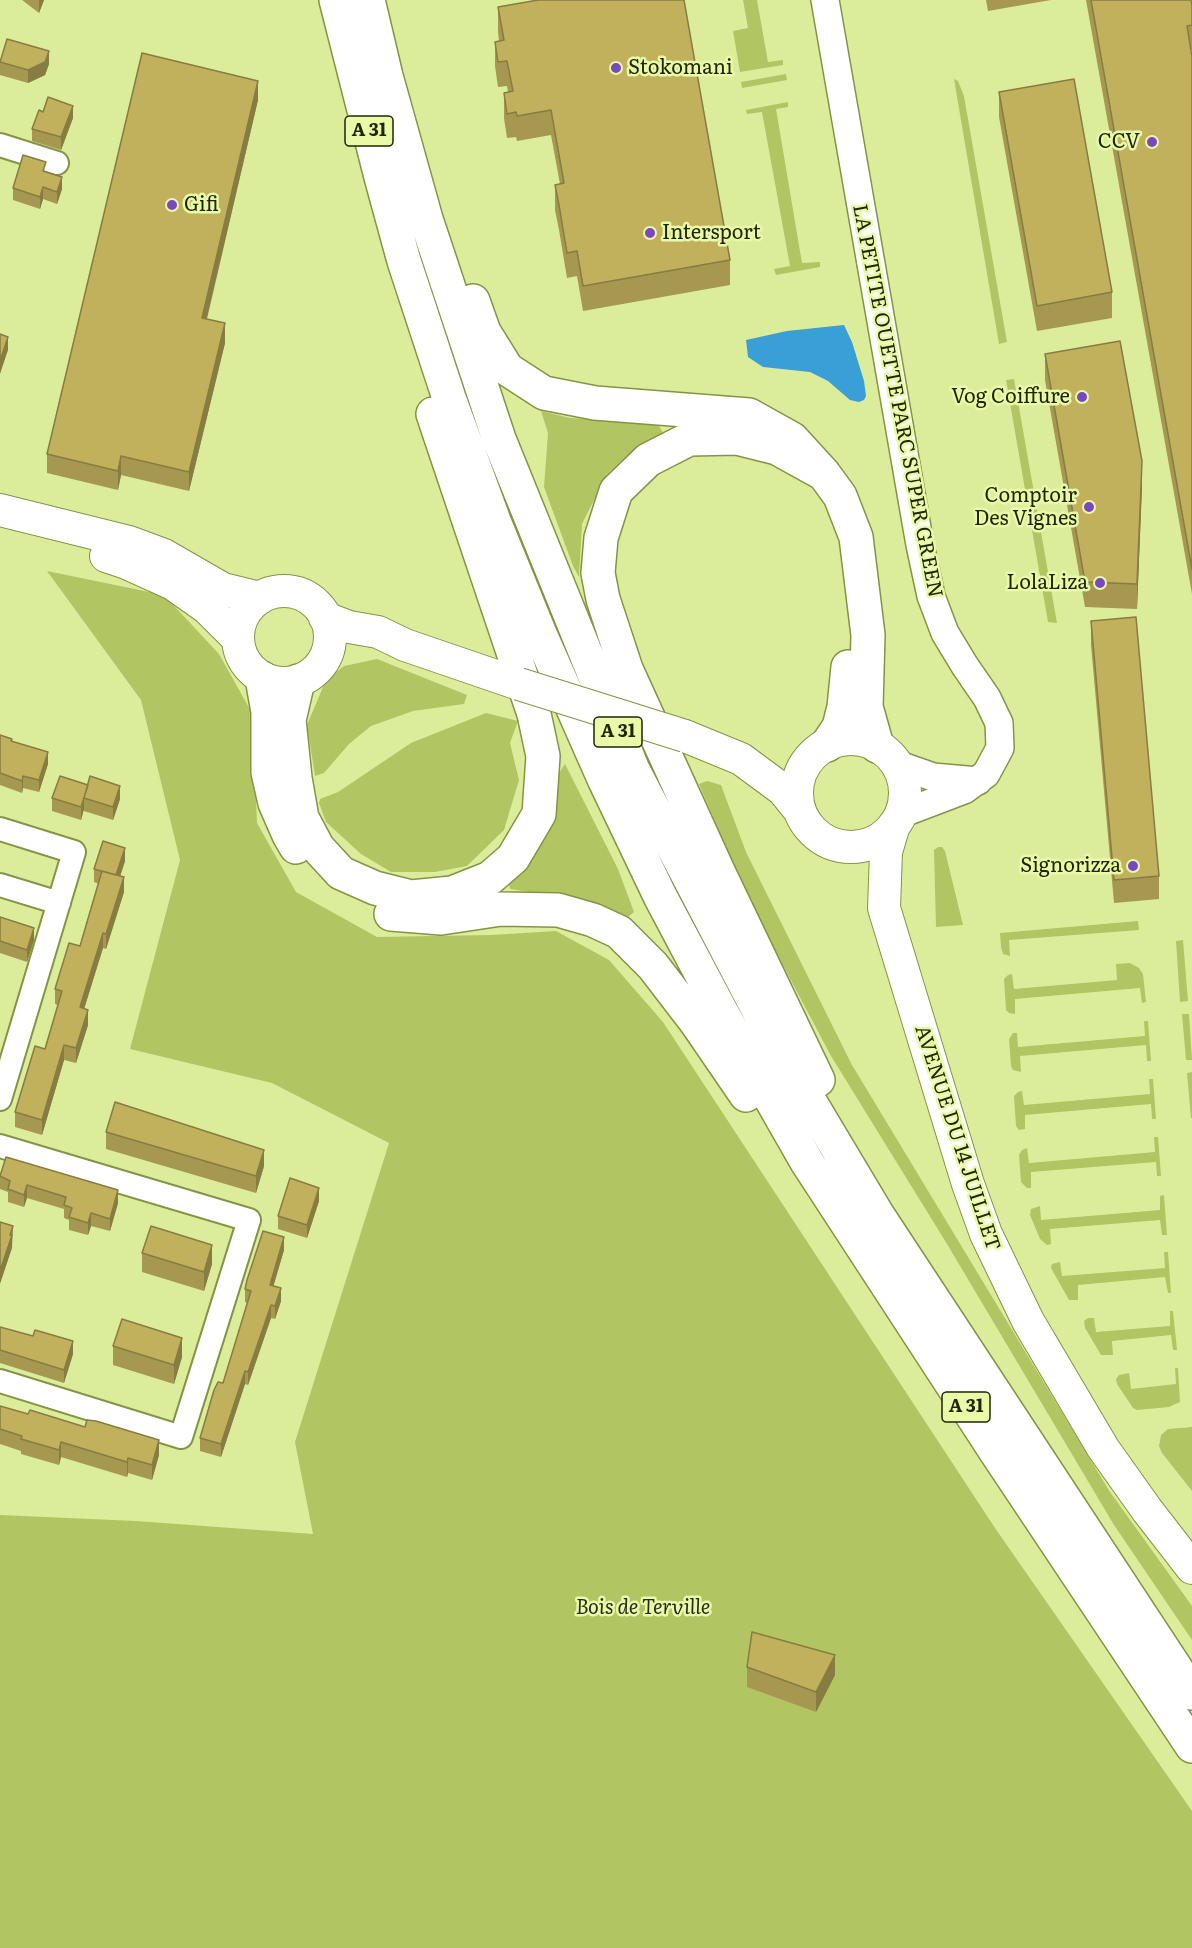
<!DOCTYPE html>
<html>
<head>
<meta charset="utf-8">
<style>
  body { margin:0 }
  canvas { display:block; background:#dbed9b }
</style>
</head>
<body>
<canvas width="1192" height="1948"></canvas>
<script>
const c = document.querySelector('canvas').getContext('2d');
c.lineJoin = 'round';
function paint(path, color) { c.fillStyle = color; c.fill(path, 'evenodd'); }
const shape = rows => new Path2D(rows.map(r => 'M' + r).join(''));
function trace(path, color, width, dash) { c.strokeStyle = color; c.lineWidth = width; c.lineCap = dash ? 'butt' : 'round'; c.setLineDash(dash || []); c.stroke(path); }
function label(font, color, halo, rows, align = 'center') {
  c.font = font + ' Literata,serif'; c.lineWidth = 5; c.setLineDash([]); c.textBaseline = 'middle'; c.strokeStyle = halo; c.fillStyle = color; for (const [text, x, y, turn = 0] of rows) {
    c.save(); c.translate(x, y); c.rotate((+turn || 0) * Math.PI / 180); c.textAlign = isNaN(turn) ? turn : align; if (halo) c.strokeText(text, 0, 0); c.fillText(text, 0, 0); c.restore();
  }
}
const green = shape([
  [743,0,757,0,768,62,783,60,783,65,740,72,733,31,748,28],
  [786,74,787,80,742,88,741,82],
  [954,79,958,81,964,96,1007,342,999,344],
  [788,102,788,107,776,109,802,263,820,262,820,267,776,275,774,269,790,266,762,112,747,114,746,110],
  [1014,379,1057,623,1048,622,1006,380],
  [541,411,570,418,658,424,663,433,635,448,607,474,582,524,579,577,573,566,544,487,548,433],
  [47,571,164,595,219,654,252,713,257,823,296,892,377,937,491,935,556,931,609,960,663,1022,995,1528,1192,1811,1192,1948,0,1948,0,1515,136,1521,313,1534,295,1442,389,1143,272,1083,130,1049,180,860,141,700],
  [377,659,467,695,464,704,413,711,371,726,349,744,324,773,315,776,307,725,326,680,344,666],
  [486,713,518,721,510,743,519,780,504,830,467,866,435,872,391,872,361,854,326,822,319,803,320,799,338,792,411,743],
  [565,764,618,869,634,912,626,919,555,896,510,889,509,884,527,863,553,812,559,773],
  [707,781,721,785,746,852,852,1065,1110,1492,1192,1606,1192,1640,1114,1525,947,1244,831,1056,750,903,699,784],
  [938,847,942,847,945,851,963,925,936,927,934,850],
  [1138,921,1139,930,1009,940,1010,956,1003,954,1001,947,1000,933],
  [1183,940,1188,1001,1180,1002,1176,941],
  [1130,963,1139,968,1143,974,1146,1002,1142,1003,1140,988,1015,999,1015,1014,1009,1013,1006,1010,1004,979,1008,975,1012,974,1014,989,1117,980,1116,964],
  [1182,1014,1189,1014,1192,1060,1186,1060],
  [1144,1021,1148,1021,1151,1061,1147,1061,1146,1045,1020,1056,1021,1072,1013,1070,1011,1066,1009,1039,1013,1033,1017,1033,1018,1047,1145,1036],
  [1192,1072,1192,1118,1191,1118,1187,1073],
  [1149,1079,1153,1079,1156,1119,1152,1119,1151,1104,1025,1115,1025,1129,1019,1130,1016,1126,1014,1096,1018,1092,1022,1091,1024,1105,1150,1094],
  [1154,1137,1158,1137,1161,1176,1157,1176,1156,1162,1031,1172,1031,1188,1027,1188,1021,1182,1019,1155,1022,1150,1027,1148,1029,1163,1155,1152],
  [1164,1195,1167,1235,1162,1235,1160,1220,1050,1229,1051,1244,1047,1245,1040,1239,1030,1215,1031,1209,1040,1206,1041,1220,1160,1210,1160,1196],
  [1164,1252,1168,1252,1171,1293,1168,1293,1165,1277,1078,1285,1078,1300,1069,1300,1051,1268,1052,1264,1060,1262,1062,1276,1165,1268],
  [1170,1311,1173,1311,1177,1350,1173,1350,1171,1335,1112,1341,1113,1355,1101,1355,1085,1328,1084,1321,1088,1318,1094,1318,1096,1332,1170,1326],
  [1175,1368,1178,1368,1180,1402,1169,1407,1137,1410,1133,1408,1117,1384,1116,1379,1119,1375,1129,1373,1131,1389,1176,1384],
  [1192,1427,1192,1491,1162,1453,1159,1446,1161,1435,1168,1429]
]);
const water = shape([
  [844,325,852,342,864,381,866,396,864,400,859,402,850,400,828,381,810,372,763,367,748,357,746,340,787,331]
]);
const minor = shape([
  [0,145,57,163],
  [0,829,74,852,0,1099],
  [0,885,59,903],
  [0,1146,249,1220,181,1437,0,1381]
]);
const tertiary = shape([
  [825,0,920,545,931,596,945,633,965,666,987,698,999,723,1000,748,986,774,964,790,901,814],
  [896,764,933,777,978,781]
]);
const secondary = shape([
  [0,510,129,542,164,555,223,589,260,598],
  [106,556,124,562,173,584,207,608,238,639],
  '238 637a46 46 0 1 1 92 0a46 46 0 1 1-92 0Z',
  [325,618,349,627,378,632,405,645,519,684],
  [685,736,741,759,783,790,800,811],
  '797 793a54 54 0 1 1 108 0a54 54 0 1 1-108 0Z',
  [894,825,886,852,884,908,968,1184,986,1234,1028,1321,1103,1448,1147,1510,1192,1568]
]);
const motorway = shape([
  [336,0,381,177,404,261,449,398,494,521,540,634,605,781,660,896,723,1015,807,1162,996,1452,1192,1746],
  [368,0,386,76,426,219,499,439,633,770,782,1055,877,1214,1192,1693],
  [473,301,484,332,507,369,544,393,595,403,749,415,792,439,824,474,840,496,856,537,868,635,866,707,877,746],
  [262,678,268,712,268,772,275,803,289,835,296,847],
  [298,681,289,720,295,778,302,818,318,848,341,873,375,888,411,897,452,893,490,878,513,858,539,814,543,756,534,714,433,414],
  [827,745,839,727,844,707,848,667],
  [391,914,441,918,501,909,558,910,593,920,619,932,653,966,696,1022,746,1095],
  [818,1080,718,871,626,669,603,599,598,573,601,538,616,491,648,460,689,439,737,438,777,448,824,474]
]);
const secondaryBridge = shape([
  [519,684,685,736]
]);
const wall = shape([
  [22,0,44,0,39,13],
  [986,0,1051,0,988,11],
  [1086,0,1191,0,1192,6,1192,50,1191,50,1192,57,1192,594],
  [498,7,730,260,730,285,583,311,577,276,567,278,559,230,555,210,555,185,560,184,551,135,517,141,516,137,507,138,504,118,504,93,508,92,507,86,498,87,495,66,495,42,499,41,498,32],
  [0,60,49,64,45,75,28,83,0,75],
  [999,92,1112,292,1112,318,1037,331,999,117],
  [258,100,207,319,225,343,189,491,121,475,118,490,47,473,47,454],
  [43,112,73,118,61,150,32,141,32,129],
  [46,172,62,189,57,204,43,199,40,209,13,200,13,188],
  [1045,354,1142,486,1137,609,1085,607,1045,380],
  [1091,621,1159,876,1159,899,1114,903,1091,645],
  [0,735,12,741,48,764,39,792,23,788,22,793,0,785],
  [60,776,120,799,113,820,84,811,84,809,81,820,52,811,52,798],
  [125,861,120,876,124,892,106,949,103,948,84,1009,88,1025,76,1063,64,1060,42,1135,15,1127,15,1112,45,1049,58,1005,55,1004,55,989,80,946,99,884,94,882,94,869],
  [0,917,34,940,27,962,0,953],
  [106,1132,264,1166,256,1193,106,1149],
  [0,1176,118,1203,110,1231,91,1226,88,1235,69,1230,69,1220,64,1218,64,1209,27,1198,24,1207,8,1202,8,1192,0,1189],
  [319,1201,307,1238,278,1229,278,1216],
  [284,1250,273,1286,281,1301,275,1319,271,1318,248,1385,245,1384,221,1457,200,1451,200,1438,223,1383,247,1303,245,1302,245,1289],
  [142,1253,212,1264,204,1291,142,1272],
  [0,1327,73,1354,64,1383,0,1363],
  [113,1346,182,1357,174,1384,113,1365],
  [0,1406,159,1455,152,1480,128,1473,127,1477,61,1457,59,1465,21,1454,21,1451,0,1444],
  [747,1667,835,1675,816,1712,747,1687]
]);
const shadedWall = shape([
  [39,0,44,0,39,13],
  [49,51,49,64,45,75,28,83,28,70],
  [258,81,258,100,202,338,202,318],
  [73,106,73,118,61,150,61,137],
  [62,177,62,189,57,204,57,192],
  [43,187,43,199,40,209,40,197],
  [225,323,225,343,189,491,189,472],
  [8,337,8,350,0,374,0,361],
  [121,456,121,475,118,490,118,471],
  [1142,461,1142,486,1137,609,1137,584],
  [48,752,48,764,39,792,39,780],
  [23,776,23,788,22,793,22,781],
  [88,785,84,798,84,809,81,820,81,807],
  [120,786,120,799,113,820,113,807],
  [125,848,125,861,116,889,116,876],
  [124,877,124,892,106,949,106,934],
  [34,928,34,940,27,962,27,950],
  [103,933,103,948,80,1022,80,1007],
  [88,1010,88,1025,76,1063,76,1048],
  [64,1045,64,1060,42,1135,42,1120],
  [264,1150,264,1166,256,1193,256,1176],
  [27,1185,27,1198,24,1207,24,1195],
  [319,1188,319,1201,307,1238,307,1225],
  [118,1190,118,1203,110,1231,110,1219],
  [91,1213,91,1226,88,1235,88,1223],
  [13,1226,12,1248,0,1284,0,1271],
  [284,1237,284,1250,270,1298,270,1285],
  [212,1245,212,1264,204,1291,204,1272],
  [281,1288,281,1301,275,1319,275,1306],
  [271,1305,271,1318,248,1385,248,1372],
  [182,1338,182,1357,174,1384,174,1365],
  [73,1341,73,1354,64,1383,64,1370],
  [245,1371,245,1384,221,1457,221,1444],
  [159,1440,159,1455,152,1480,152,1465],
  [61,1442,61,1457,59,1465,59,1450],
  [128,1458,128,1473,127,1477,127,1462],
  [835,1655,835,1675,816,1712,816,1692]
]);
const building = shape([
  [538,0,684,0,730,260,583,286,577,251,567,253,559,205,555,185,564,183,551,110,517,116,516,112,507,114,504,93,513,91,507,61,498,62,495,42,504,40,498,7,538,0],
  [1091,0,1191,0,1192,6,1192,25,1187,26,1192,57,1192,569,1091,0],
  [7,39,49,51,45,62,28,70,0,62,7,39],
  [142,53,258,81,202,318,225,323,189,472,121,456,118,471,47,454,142,53],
  [1074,79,1112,292,1037,306,999,92,1074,79],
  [48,97,73,106,61,137,32,129,39,110,43,112,48,97],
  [23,155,46,162,43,171,62,177,57,192,43,187,40,197,13,188,23,155],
  [0,334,8,337,0,361,0,334],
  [1120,341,1142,461,1137,584,1085,582,1045,354,1120,341],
  [1136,617,1159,876,1114,880,1091,621,1136,617],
  [0,735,12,739,11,741,48,752,39,780,23,776,22,781,0,773,0,735],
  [60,776,88,785,81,807,52,798,60,776],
  [90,776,120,786,113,807,84,798,90,776],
  [103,841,125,848,116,875,94,869,103,841],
  [102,871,124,877,106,934,103,933,80,1007,88,1010,76,1048,64,1045,42,1120,15,1112,35,1046,45,1049,62,991,55,989,69,943,80,946,102,871],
  [0,917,34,928,27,950,0,941,0,917],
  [115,1102,264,1150,256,1176,106,1132,115,1102],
  [6,1157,118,1190,110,1219,91,1213,88,1223,69,1217,72,1208,64,1205,66,1197,27,1185,24,1195,8,1189,10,1181,0,1176,6,1157],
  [290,1178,319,1188,307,1225,278,1216,290,1178],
  [0,1222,13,1226,10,1235,12,1235,0,1271,0,1222],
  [151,1226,212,1245,204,1272,142,1253,151,1226],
  [263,1231,284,1237,270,1285,281,1288,275,1306,271,1305,248,1372,245,1371,221,1444,200,1438,214,1390,218,1382,223,1383,251,1291,245,1289,247,1280,263,1231],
  [122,1319,182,1338,174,1365,113,1346,122,1319],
  [0,1327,33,1336,35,1330,73,1341,64,1370,0,1350,0,1327],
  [0,1406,28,1414,30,1410,85,1427,87,1420,96,1421,159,1440,152,1465,128,1458,127,1462,61,1442,59,1450,21,1439,22,1436,0,1429,0,1406],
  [752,1632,835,1655,816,1692,747,1667,752,1632]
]);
const markers = [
  [616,68,6,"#7948c0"],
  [1152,142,6,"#7948c0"],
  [172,205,6,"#7948c0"],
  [650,233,6,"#7948c0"],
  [1082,397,6,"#7948c0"],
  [1089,507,6,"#7948c0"],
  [1100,583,6,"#7948c0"],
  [1133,866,6,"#7948c0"]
];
const shields = [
  [369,131,48],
  [618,732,48],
  [966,1407,48]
];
const shieldNames = [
  ["A 31",369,131],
  ["A 31",618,732],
  ["A 31",966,1407]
];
const poiNames = [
  ["Stokomani",628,68,"left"],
  ["CCV",1140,142],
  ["Gifi",184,205,"left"],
  ["Intersport",662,233,"left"],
  ["Vog Coiffure",1070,397],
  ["Comptoir",1077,496],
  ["Des Vignes",1077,519],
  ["LolaLiza",1088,583],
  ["Signorizza",1121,866]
];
const streetNames = [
  ["LA PETITE OUETTE PARC SUPER GREEN",897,401,79],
  ["AVENUE DU 14 JUILLET",957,1138,72]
];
const parkNames = [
  ["Bois de Terville",643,1608]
];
paint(green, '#b2c563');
paint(water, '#3a9ed7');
trace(minor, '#849444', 26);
trace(tertiary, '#849444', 30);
trace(secondary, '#849444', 34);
trace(motorway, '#849444', 36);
trace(minor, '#fff', 22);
trace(tertiary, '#fff', 27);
trace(secondary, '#fff', 32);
trace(motorway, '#fff', 33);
trace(secondaryBridge, '#849444', 34, []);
trace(secondaryBridge, '#fff', 32);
paint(wall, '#a69850');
paint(shadedWall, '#877c41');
paint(building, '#c1b15d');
trace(building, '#877c41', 1.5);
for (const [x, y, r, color] of markers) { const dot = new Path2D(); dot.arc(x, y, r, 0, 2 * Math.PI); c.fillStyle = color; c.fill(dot); trace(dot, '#e8faa8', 2); }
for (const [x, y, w] of shields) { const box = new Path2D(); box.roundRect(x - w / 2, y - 15, w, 30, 4.5); c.fillStyle = '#e8faa8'; c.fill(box); trace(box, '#202504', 1.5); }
label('bold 18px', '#202504', null, shieldNames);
label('20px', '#202504', '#e8faa8', poiNames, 'right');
label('20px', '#202504', '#e8faa8', streetNames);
label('italic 20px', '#282c17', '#e8faa8', parkNames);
</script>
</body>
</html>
